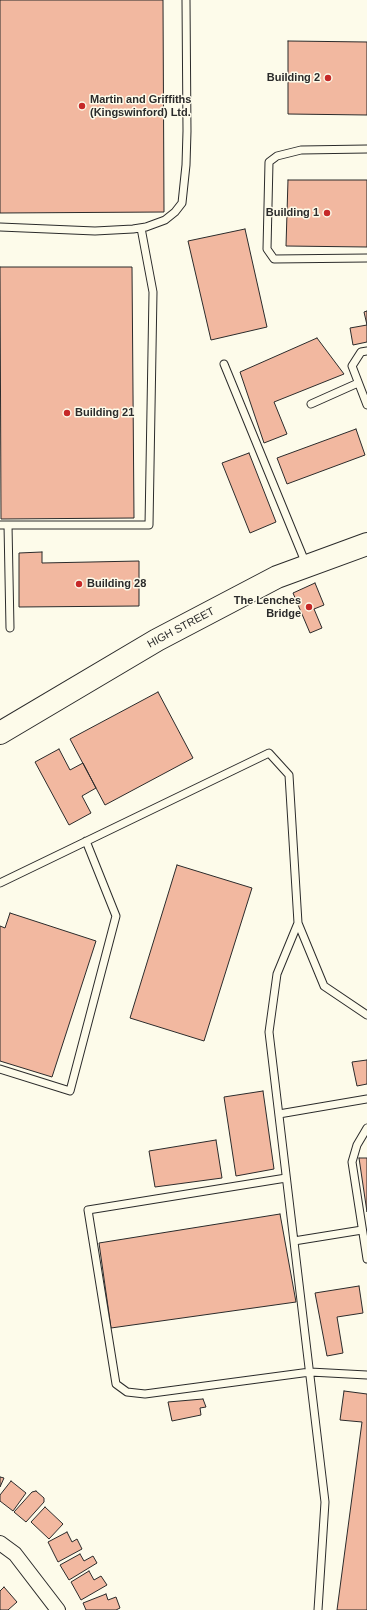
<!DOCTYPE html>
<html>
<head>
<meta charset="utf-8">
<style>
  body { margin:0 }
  canvas { display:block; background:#fdfbea }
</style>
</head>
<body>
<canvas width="367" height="1610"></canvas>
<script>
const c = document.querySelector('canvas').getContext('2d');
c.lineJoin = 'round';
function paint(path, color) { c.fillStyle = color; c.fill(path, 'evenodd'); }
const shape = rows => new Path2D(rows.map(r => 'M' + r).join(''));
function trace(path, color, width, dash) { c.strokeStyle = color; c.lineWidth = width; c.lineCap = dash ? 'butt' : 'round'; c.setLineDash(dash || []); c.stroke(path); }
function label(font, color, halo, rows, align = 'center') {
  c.font = font + ' Helvetica,sans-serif'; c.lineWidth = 3; c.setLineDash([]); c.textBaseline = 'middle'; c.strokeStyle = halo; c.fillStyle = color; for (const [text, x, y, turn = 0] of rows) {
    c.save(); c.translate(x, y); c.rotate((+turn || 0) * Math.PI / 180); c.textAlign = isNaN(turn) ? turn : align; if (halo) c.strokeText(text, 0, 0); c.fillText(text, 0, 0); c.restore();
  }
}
const building = shape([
  [0,0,163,0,164,212,0,213,0,0],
  [288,41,367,42,367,115,288,114,288,41],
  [288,180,367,180,367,247,286,246,288,180],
  [245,229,267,327,211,340,188,241,245,229],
  [0,267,132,267,134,518,1,519,0,267],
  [367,311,367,342,353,345,350,328,367,325,364,312,367,311],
  [317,338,344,374,274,402,287,434,264,443,240,372,317,338],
  [356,429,365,455,287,484,277,458,356,429],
  [249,453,276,522,250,533,222,463,249,453],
  [42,552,42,563,139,561,139,606,19,607,19,553,42,552],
  [315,583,324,605,314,609,322,628,310,633,293,593,315,583],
  [158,692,193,758,105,805,70,739,158,692],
  [59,749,70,770,83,763,96,788,82,796,91,813,69,825,35,762,59,749],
  [177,865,252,888,204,1041,130,1018,177,865],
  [10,913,96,941,52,1077,0,1061,0,926,5,928,10,913],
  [367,1060,367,1084,357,1086,352,1062,367,1060],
  [263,1091,274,1169,236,1176,224,1097,263,1091],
  [216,1140,222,1178,155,1187,149,1151,216,1140],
  [359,1158,367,1158,367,1212,359,1158],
  [280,1214,296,1302,111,1328,99,1243,280,1214],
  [359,1286,363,1313,337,1317,343,1353,327,1356,315,1293,359,1286],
  [344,1391,367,1394,367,1610,337,1610,362,1422,340,1420,344,1391],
  [203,1399,206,1407,200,1408,201,1415,172,1421,168,1402,203,1399],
  [0,1477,4,1478,0,1487,0,1477],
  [11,1481,26,1493,13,1511,0,1501,0,1495,11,1481],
  [36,1491,44,1498,44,1502,26,1522,14,1512,32,1492,36,1491],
  [45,1507,63,1524,49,1539,31,1522,45,1507],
  [67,1532,72,1542,77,1539,82,1549,58,1562,48,1542,67,1532],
  [80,1554,84,1561,93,1556,97,1563,69,1580,60,1565,80,1554],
  [89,1571,94,1580,101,1576,107,1585,81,1600,71,1582,89,1571],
  [4,1587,17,1602,8,1610,0,1610,0,1591,4,1587],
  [106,1594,108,1600,116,1597,120,1608,116,1610,86,1610,83,1603,106,1594]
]);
const service = shape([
  [367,149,301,150,277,156,269,162,267,249,274,259,367,258],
  [0,227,95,231,133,229,146,227,165,220,175,212,182,203,186,165,187,131,186,0],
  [367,351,361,352,352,366,367,405],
  [224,364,306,564],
  [311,404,358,383],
  [0,525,149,525,153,292,141,228],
  [8,525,10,628],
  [0,883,269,753,289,775,298,923,324,986,367,1015],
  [298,923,277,974,269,1032,325,1502,318,1610],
  [0,1069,70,1091,116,916,86,841],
  [279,1114,367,1099],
  [367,1128,357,1145,352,1162,367,1259],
  [286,1178,88,1210,116,1384,127,1392,145,1394,310,1372,367,1375],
  [294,1241,362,1230]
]);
const minor = shape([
  [0,1543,15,1554,58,1610]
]);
const primary = shape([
  [0,733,157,640,277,577,367,544]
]);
const markers = [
  [328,78,4,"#c62828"],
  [82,106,4,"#c62828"],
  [327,213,4,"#c62828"],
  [67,413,4,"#c62828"],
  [79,584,4,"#c62828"],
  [309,607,4,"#c62828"]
];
const poiNames = [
  ["Building 2",320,78],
  ["Martin and Griffiths",90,100,"left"],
  ["(Kingswinford) Ltd.",90,113,"left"],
  ["Building 1",319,213],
  ["Building 21",75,413,"left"],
  ["Building 28",87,584,"left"],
  ["The Lenches",301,601],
  ["Bridge",301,614]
];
const streetNames = [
  ["HIGH STREET",181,628,-28]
];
paint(building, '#f2b8a0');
trace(building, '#2b2b2b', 1);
trace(service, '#2b2b2b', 9);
trace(minor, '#2b2b2b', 16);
trace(primary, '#2b2b2b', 24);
trace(service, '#fdfbea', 7);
trace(minor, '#fdfbea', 14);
trace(primary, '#fdfbea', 22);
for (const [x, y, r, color] of markers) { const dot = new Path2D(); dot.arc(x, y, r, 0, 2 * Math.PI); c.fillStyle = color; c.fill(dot); trace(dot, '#fdfbea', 1.5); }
label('bold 11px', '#2b2b2b', '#fdfbea', poiNames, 'right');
label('11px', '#2b2b2b', '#fdfbea', streetNames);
</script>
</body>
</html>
